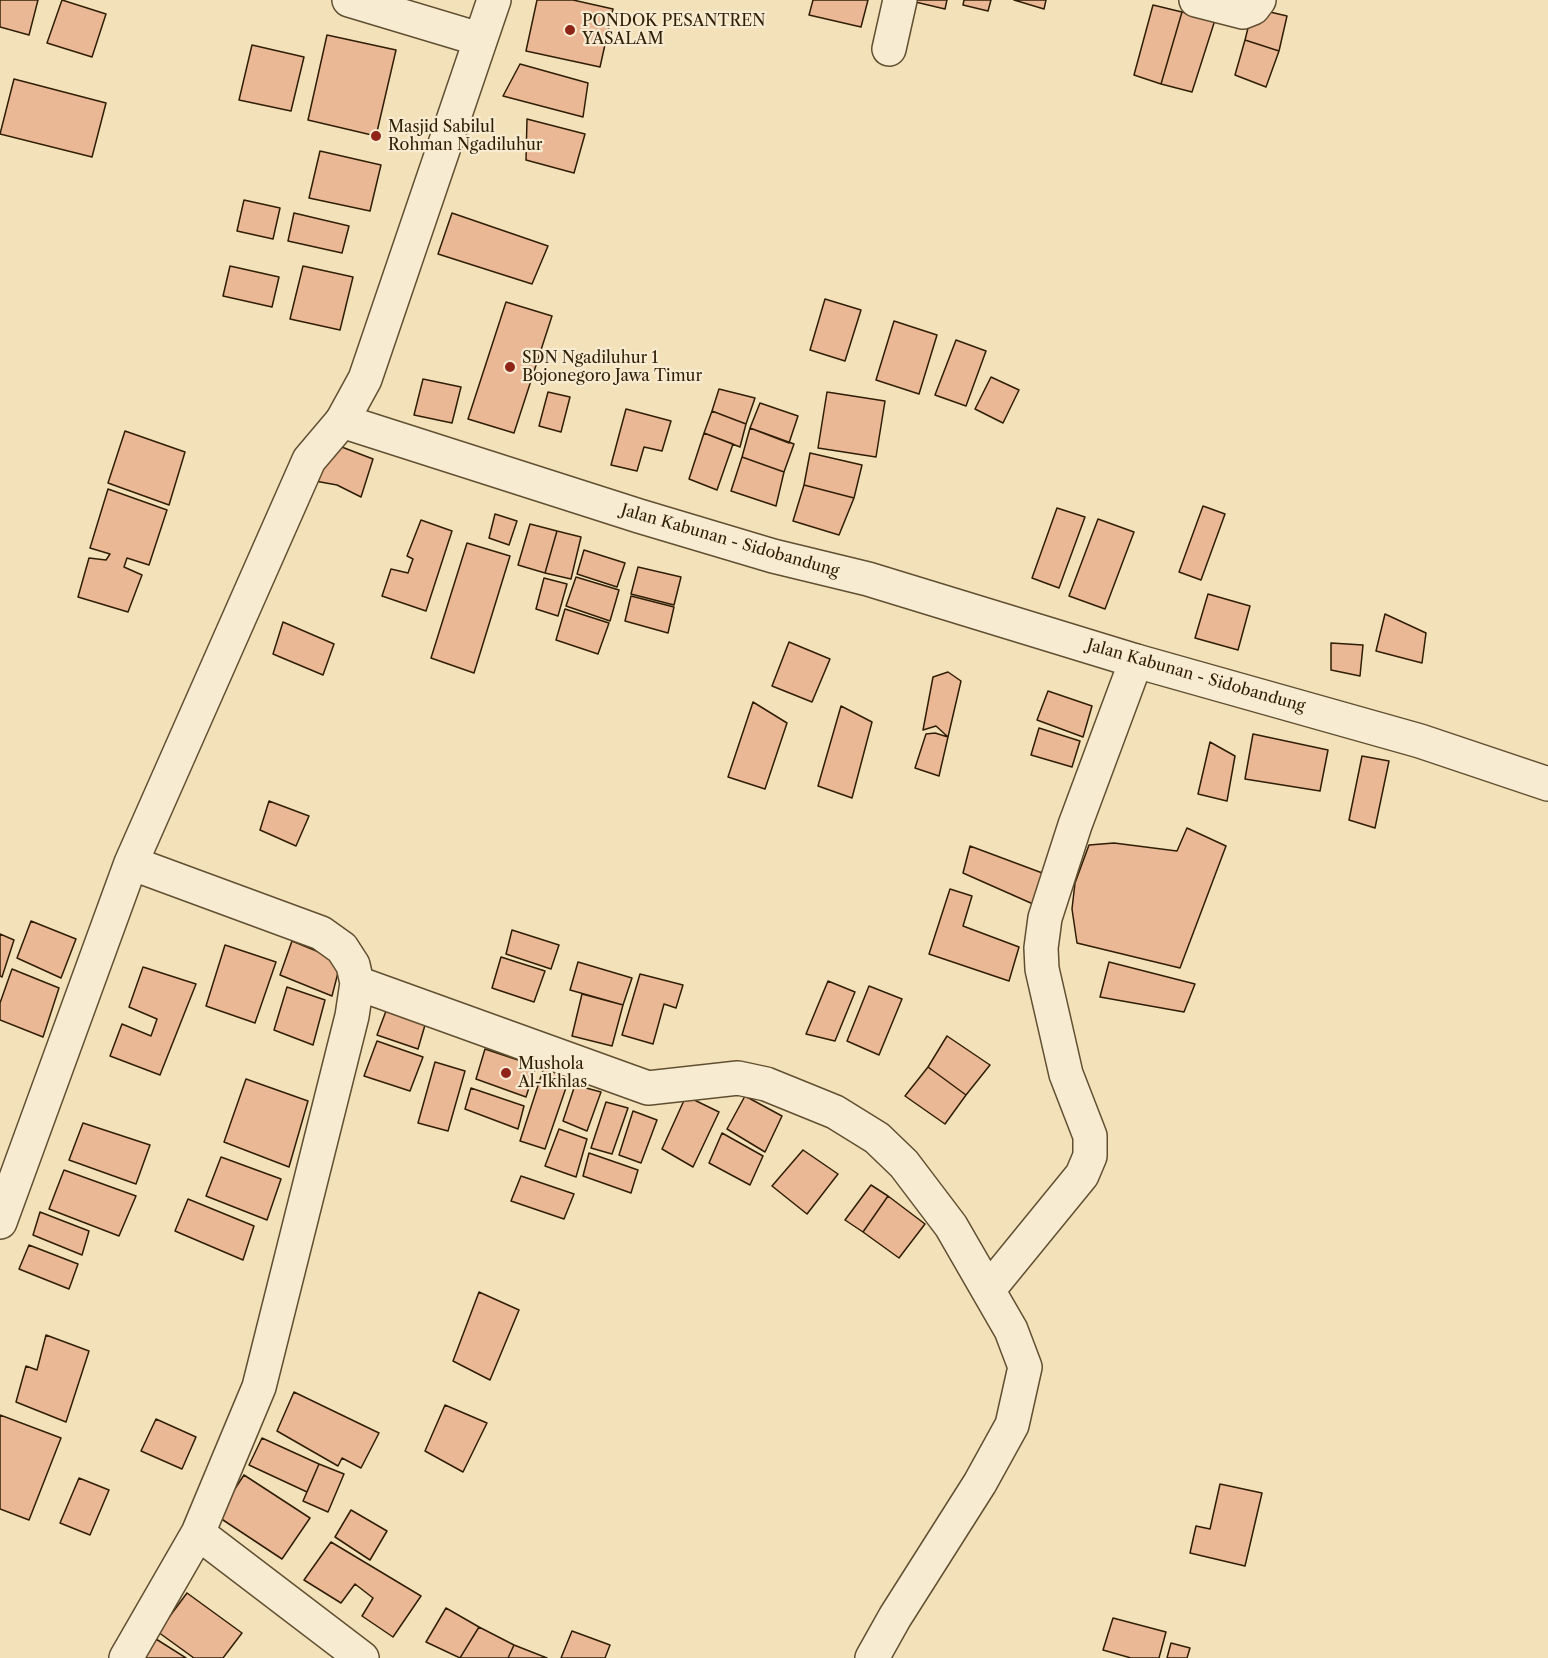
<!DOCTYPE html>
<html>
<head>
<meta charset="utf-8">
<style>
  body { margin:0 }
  canvas { display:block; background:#f3e1b9 }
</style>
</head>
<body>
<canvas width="1548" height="1658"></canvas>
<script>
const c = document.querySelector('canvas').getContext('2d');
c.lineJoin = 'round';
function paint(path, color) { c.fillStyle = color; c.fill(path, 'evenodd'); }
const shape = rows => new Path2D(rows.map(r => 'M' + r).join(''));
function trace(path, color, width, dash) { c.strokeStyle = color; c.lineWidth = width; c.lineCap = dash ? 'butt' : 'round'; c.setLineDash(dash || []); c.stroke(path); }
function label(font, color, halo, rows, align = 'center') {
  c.font = font + ' "Libre Caslon Text",serif'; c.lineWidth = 4.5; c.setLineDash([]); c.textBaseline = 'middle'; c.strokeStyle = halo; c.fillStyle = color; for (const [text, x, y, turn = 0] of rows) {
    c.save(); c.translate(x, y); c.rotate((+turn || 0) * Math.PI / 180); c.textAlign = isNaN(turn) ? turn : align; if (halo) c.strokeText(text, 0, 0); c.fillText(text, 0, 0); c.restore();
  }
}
const building = shape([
  [0,0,38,0,29,35,0,27,0,0],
  [62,0,106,14,92,57,47,43,62,0],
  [537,0,573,0,613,9,600,67,526,51,537,0],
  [813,0,868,0,861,27,809,15,813,0],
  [907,0,947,0,945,9,907,0],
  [964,0,991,0,988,11,963,5,964,0],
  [1014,0,1046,0,1044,9,1014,0],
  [1153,5,1182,12,1161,84,1134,75,1153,5],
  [1253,8,1287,16,1279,51,1245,40,1253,8],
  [1182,12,1215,20,1192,92,1161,84,1182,12],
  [327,35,396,50,376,136,308,120,327,35],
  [1245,40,1279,51,1266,87,1235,75,1245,40],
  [252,45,304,57,291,111,239,100,252,45],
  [520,64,588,83,583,117,503,96,520,64],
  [14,79,106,103,92,157,0,134,14,79],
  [527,119,585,134,574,173,526,160,527,119],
  [320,151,381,165,370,211,309,198,320,151],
  [244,200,280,208,273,239,237,231,244,200],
  [294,213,349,226,342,253,288,241,294,213],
  [452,213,548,246,532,284,438,254,452,213],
  [230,266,279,277,272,307,223,296,230,266],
  [303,266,353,277,340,330,290,319,303,266],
  [825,299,861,310,845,361,810,350,825,299],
  [506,302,552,316,514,433,468,419,506,302],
  [894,321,937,335,919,394,876,380,894,321],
  [956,340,986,351,966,406,935,395,956,340],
  [991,377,1019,390,1003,423,975,409,991,377],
  [423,379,461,387,452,423,414,415,423,379],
  [719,389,755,398,746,424,712,411,719,389],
  [548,392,570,397,561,432,539,426,548,392],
  [827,392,885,401,876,457,818,448,827,392],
  [760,403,798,416,789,443,750,428,760,403],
  [626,409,671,421,662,451,644,447,637,471,611,465,626,409],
  [712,411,746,424,740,447,704,433,712,411],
  [750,428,794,444,784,472,742,457,750,428],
  [125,431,185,452,169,505,108,483,125,431],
  [704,433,733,444,717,490,689,479,704,433],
  [334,444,373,459,361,497,337,485,315,481,334,444],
  [810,453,862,465,854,498,804,485,810,453],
  [742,457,784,472,776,506,731,491,742,457],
  [804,485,854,498,839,535,793,521,804,485],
  [108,489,167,510,149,565,127,558,124,567,142,575,128,612,78,597,89,558,106,560,110,554,90,548,108,489],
  [1203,506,1225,514,1201,580,1179,572,1203,506],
  [1057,508,1085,517,1059,588,1032,578,1057,508],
  [495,514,517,521,509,545,489,538,495,514],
  [1098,519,1134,532,1105,609,1069,596,1098,519],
  [421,520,452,531,426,611,382,596,391,569,408,573,413,559,407,556,421,520],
  [530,524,557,531,545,573,518,565,530,524],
  [557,531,581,537,571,579,545,573,557,531],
  [467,543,510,556,474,673,431,658,467,543],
  [584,550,625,563,617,587,577,574,584,550],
  [638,567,681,577,674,605,631,594,638,567],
  [576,577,619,590,610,621,566,606,576,577],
  [544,578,567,584,558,616,536,609,544,578],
  [1208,594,1250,606,1238,650,1195,638,1208,594],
  [631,596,674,607,668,633,625,621,631,596],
  [565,609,609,623,598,654,556,640,565,609],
  [1385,614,1426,633,1422,663,1376,651,1385,614],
  [283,622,334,644,323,675,273,654,283,622],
  [789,642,830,659,812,702,772,686,789,642],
  [1331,643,1363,645,1360,676,1331,670,1331,643],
  [948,672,961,681,948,737,936,726,923,730,933,677,948,672],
  [1048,691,1092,706,1083,737,1037,720,1048,691],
  [753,702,787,723,765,789,728,777,753,702],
  [841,706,872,722,852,798,818,786,841,706],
  [1039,728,1080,741,1072,767,1031,755,1039,728],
  [935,733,948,737,939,776,915,768,926,734,935,733],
  [1253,734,1328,750,1320,791,1245,779,1253,734],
  [1210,742,1235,756,1227,801,1198,794,1210,742],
  [1362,756,1389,761,1375,828,1349,820,1362,756],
  [269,801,309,816,296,846,260,830,269,801],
  [1187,828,1226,846,1180,968,1077,943,1072,909,1075,883,1089,845,1114,843,1177,851,1187,828],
  [970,846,1045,874,1033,904,963,873,970,846],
  [950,889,972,896,963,926,1019,947,1009,981,929,954,950,889],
  [31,921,76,939,61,978,17,958,31,921],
  [512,930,559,945,551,969,506,954,512,930],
  [0,934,14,940,2,977,0,976,0,934],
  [292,941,341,961,332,996,280,975,292,941],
  [225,945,276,962,255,1023,206,1006,225,945],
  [501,957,545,971,534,1002,492,988,501,957],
  [578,962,632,978,623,1005,570,990,578,962],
  [1109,962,1195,984,1184,1012,1100,997,1109,962],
  [143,967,196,984,160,1075,110,1056,122,1024,151,1036,157,1019,129,1007,143,967],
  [12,969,59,988,43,1037,0,1020,0,1003,12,969],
  [640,974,683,985,676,1008,664,1004,653,1044,622,1035,640,974],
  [828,981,855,992,835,1041,806,1034,828,981],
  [869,986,902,999,879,1055,847,1041,869,986],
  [287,987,325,1000,313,1045,274,1030,287,987],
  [582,994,623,1005,612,1046,572,1036,582,994],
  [386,1011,425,1025,418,1049,377,1035,386,1011],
  [947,1036,990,1065,966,1095,928,1067,947,1036],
  [377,1041,423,1057,410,1091,364,1076,377,1041],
  [485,1049,536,1066,526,1097,476,1079,485,1049],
  [435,1062,465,1071,448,1131,418,1123,435,1062],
  [544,1067,570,1076,545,1149,520,1141,544,1067],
  [928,1067,966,1095,945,1124,905,1096,928,1067],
  [246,1079,308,1101,289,1167,224,1142,246,1079],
  [575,1085,601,1092,587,1131,563,1121,575,1085],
  [471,1088,524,1106,518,1129,465,1109,471,1088],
  [686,1096,719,1112,693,1167,662,1149,686,1096],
  [745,1096,782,1116,765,1152,727,1129,745,1096],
  [606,1102,628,1108,612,1154,591,1148,606,1102],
  [633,1111,657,1120,641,1163,619,1155,633,1111],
  [83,1123,150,1145,136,1184,69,1160,83,1123],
  [559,1129,587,1139,576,1177,545,1166,559,1129],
  [722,1133,763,1156,750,1185,709,1163,722,1133],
  [803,1150,838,1174,807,1214,772,1186,803,1150],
  [589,1153,638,1170,631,1193,583,1176,589,1153],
  [221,1157,281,1179,267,1220,206,1196,221,1157],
  [64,1170,136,1196,119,1236,49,1209,64,1170],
  [521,1176,574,1194,564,1219,511,1201,521,1176],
  [871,1185,888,1196,863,1232,845,1220,871,1185],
  [888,1196,925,1224,899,1258,863,1232,888,1196],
  [188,1199,254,1226,243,1260,175,1231,188,1199],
  [40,1212,89,1231,82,1255,33,1235,40,1212],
  [29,1245,78,1264,69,1289,19,1269,29,1245],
  [479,1292,519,1310,490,1380,453,1361,479,1292],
  [46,1335,89,1351,66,1422,16,1402,26,1366,37,1370,46,1335],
  [294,1392,379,1433,361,1468,342,1458,338,1466,277,1431,294,1392],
  [445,1405,487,1423,463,1472,425,1451,445,1405],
  [0,1415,61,1438,29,1520,0,1509,0,1415],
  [156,1419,196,1437,182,1469,141,1451,156,1419],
  [262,1438,319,1464,307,1492,249,1465,262,1438],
  [319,1464,344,1474,328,1512,303,1501,319,1464],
  [244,1475,310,1518,282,1559,217,1516,244,1475],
  [79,1478,109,1490,90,1535,60,1523,79,1478],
  [1220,1484,1262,1493,1245,1566,1190,1553,1196,1526,1210,1529,1220,1484],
  [351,1510,387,1531,370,1560,335,1537,351,1510],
  [331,1542,421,1596,393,1637,362,1616,373,1598,355,1584,341,1603,304,1580,331,1542],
  [187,1593,242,1633,223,1658,194,1658,158,1632,187,1593],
  [446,1608,479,1627,460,1658,426,1642,446,1608],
  [1113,1618,1166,1632,1159,1658,1131,1658,1103,1650,1113,1618],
  [479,1627,514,1645,508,1658,460,1658,479,1627],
  [572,1631,610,1645,605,1658,561,1658,572,1631],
  [156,1639,186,1658,143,1658,156,1639],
  [1171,1643,1190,1648,1187,1658,1167,1658,1171,1643],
  [514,1645,547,1658,508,1658,514,1645]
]);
const minor = shape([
  [349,0,479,39],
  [1196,0,1243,12,1253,8,1259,0],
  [889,49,900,0],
  [357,983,648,1088,738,1078,766,1084,835,1112,877,1138,904,1164,951,1226,1011,1330,1025,1367,1012,1425,980,1483,895,1617,872,1658],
  [0,1222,131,863],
  [989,1289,1082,1175,1090,1156,1090,1136,1066,1074,1042,969,1041,948,1045,918,1075,825,1136,661],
  [198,1533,362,1658],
  [126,1658,198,1533,259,1387,352,1016,357,983,353,965,342,948,321,933,131,863,309,460,342,421]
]);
const tertiary = shape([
  [494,0,365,379,342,421,639,516,773,556,868,579,1136,661,1420,741,1548,784]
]);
const markers = [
  [570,30,6,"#8f2418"],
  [376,136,6,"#8f2418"],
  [510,367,6,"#8f2418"],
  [506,1073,6,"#8f2418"]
];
const poiNames = [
  ["PONDOK PESANTREN",582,21],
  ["YASALAM",582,39],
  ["Masjid Sabilul",388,127],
  ["Rohman Ngadiluhur",388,145],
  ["SDN Ngadiluhur 1",522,358],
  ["Bojonegoro Jawa Timur",522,376],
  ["Mushola",518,1064],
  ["Al-Ikhlas",518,1082]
];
const streetNames = [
  ["Jalan Kabunan - Sidobandung",730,541,16],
  ["Jalan Kabunan - Sidobandung",1196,676,16]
];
paint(building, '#ebb895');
trace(building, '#301e04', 1.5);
trace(minor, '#614f31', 36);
trace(tertiary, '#614f31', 36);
trace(minor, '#f7ecd2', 33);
trace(tertiary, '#f7ecd2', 33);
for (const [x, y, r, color] of markers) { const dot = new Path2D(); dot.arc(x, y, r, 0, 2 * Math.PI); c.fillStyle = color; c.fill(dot); trace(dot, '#f7ecd2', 2); }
label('16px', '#301e04', '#f7ecd2', poiNames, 'left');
label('16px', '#301e04', '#f7ecd2', streetNames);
</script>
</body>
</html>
